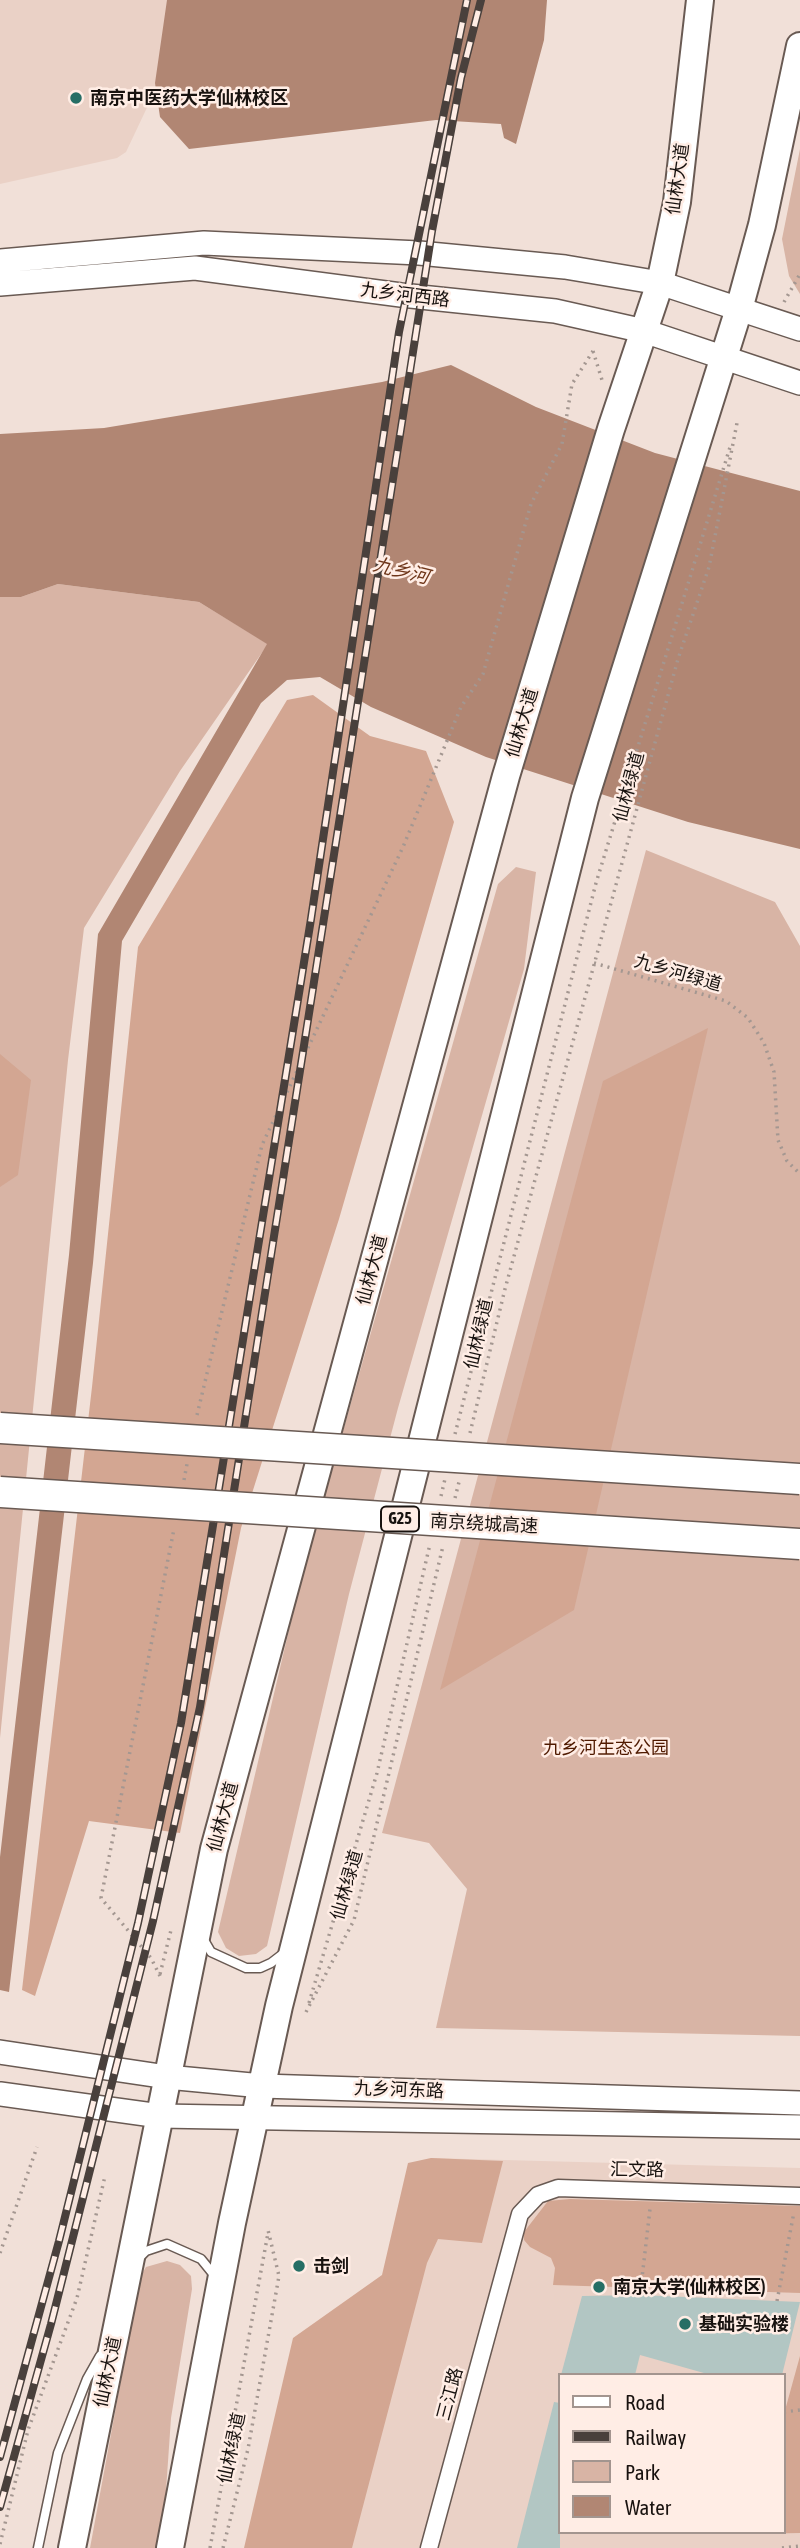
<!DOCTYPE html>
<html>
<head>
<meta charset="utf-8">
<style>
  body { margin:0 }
  #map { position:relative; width:800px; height:2548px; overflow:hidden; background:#f1e0d8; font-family:"Asap Condensed",sans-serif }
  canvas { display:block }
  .legend { position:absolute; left:558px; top:2373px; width:228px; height:161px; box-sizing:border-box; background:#ffede5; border:2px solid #a3958f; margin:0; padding:9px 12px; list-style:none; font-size:21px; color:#18120f }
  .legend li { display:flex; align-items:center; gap:14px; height:35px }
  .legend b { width:35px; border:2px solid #a3958f }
</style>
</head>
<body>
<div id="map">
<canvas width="800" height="2548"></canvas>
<ul class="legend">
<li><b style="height:9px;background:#fff"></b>Road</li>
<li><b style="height:9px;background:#49403c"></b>Railway</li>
<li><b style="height:19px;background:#d8b4a5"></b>Park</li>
<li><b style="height:19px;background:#b18673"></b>Water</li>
</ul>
</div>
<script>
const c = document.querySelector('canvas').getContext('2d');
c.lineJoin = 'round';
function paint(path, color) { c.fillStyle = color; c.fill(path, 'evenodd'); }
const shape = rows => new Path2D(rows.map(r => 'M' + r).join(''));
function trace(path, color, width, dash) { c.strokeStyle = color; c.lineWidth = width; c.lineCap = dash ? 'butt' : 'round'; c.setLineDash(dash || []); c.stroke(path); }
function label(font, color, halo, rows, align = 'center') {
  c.font = font + ' "Asap Condensed","Noto Sans SC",sans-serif'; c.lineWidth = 5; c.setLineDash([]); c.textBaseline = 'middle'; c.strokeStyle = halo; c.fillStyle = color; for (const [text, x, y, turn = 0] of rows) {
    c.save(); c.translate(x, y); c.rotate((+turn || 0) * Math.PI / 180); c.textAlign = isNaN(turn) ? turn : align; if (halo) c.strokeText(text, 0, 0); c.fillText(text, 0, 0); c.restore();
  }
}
const built = shape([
  [0,0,179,0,170,59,126,152,117,158,0,184],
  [431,2158,800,2168,800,2548,331,2548],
  [560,2375,784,2375,784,2532,560,2532]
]);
const green = shape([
  [800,149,800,294,789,276,782,239],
  [58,584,199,602,268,644,180,771,84,928,68,1060,0,1738,0,597,21,597],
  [646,850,775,902,800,946,800,2036,436,2028,467,1889,429,1843,382,1833],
  [516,867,536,872,524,969,398,1408,349,1594,267,1946,256,1954,239,1956,226,1948,218,1932,300,1583,498,884],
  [167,2261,180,2265,191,2276,192,2289,171,2418,165,2505,158,2548,90,2548,140,2277,146,2267]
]);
const forest = shape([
  [313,695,370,736,426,751,454,822,339,1219,241,1528,180,1833,89,1821,35,1996,22,1990,92,1387,138,947,287,700],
  [708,1028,574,1610,440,1690,603,1081],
  [0,1054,31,1080,18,1175,0,1187],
  [431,2158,503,2161,482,2243,438,2239,427,2263,352,2548,244,2548,293,2338,382,2275,408,2163],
  [570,2199,800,2206,800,2293,553,2285,555,2268,551,2258,530,2247,524,2240,524,2232,548,2201],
  [800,2356,800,2533,752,2534,784,2532,784,2414]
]);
const water = shape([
  [167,0,547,0,544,40,516,144,504,138,501,124,436,120,189,149,160,117,155,83],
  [451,365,536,407,655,453,800,491,800,849,688,822,486,757,371,707,320,677,287,680,261,703,122,941,93,1263,9,1992,0,1990,0,1857,69,1255,98,934,267,644,199,602,58,584,21,597,0,597,0,434,104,428,382,382]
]);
const building = shape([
  [640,2295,800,2302,782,2375,711,2375,640,2355,635,2375,561,2375,582,2296],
  [554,2402,560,2403,560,2548,517,2548]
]);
const path = shape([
  [784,302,800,274],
  [593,351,602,380],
  [594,963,726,1001,748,1018,764,1043,774,1072,778,1140,787,1161,800,1174],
  [197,1415,262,1145,403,847,461,707,483,674,531,504,562,444,572,384,593,351],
  [470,1433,505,1289,678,659,709,567,737,423],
  [455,1434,596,883,731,444],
  [184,1480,187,1464],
  [441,1496,445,1479],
  [455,1498,459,1482],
  [160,1974,171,1930],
  [160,1976,151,1958,101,1898,174,1529],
  [309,2003,377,1773,430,1544],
  [306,2012,354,1920,443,1546],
  [0,2253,37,2147],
  [640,2295,650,2209],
  [777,2301,794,2212],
  [784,2412,800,2410],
  [0,2544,28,2430,77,2298,105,2176],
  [210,2548,268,2233],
  [223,2548,248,2449,279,2276,268,2230],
  [782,2548,800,2546]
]);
const lane = shape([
  [204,1940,211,1952,246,1968,260,1968,271,1963,284,1953],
  [138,2259,146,2251,167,2244,201,2259,214,2275],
  [38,2548,58,2453,87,2379,100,2356]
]);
const street = shape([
  [429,2548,520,2214,538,2195,558,2188,800,2196]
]);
const secondary = shape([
  [0,261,204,243,419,253,565,267,660,283,800,329],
  [0,284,195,268,401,295,555,311,644,331,800,383],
  [0,2052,167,2077,262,2086,800,2103],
  [0,2094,160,2116,800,2127]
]);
const primary = shape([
  [72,2548,214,1849,506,776,611,429,660,283,677,202,700,0],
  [170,2548,232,2223,279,2006,585,798,739,309,762,225,800,46]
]);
const rail = shape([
  [0,2457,59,2241,138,1923,181,1723,311,919,399,332,467,0],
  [0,2507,51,2324,153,1921,200,1707,432,231,461,78,481,0]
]);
const highwayBridge = shape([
  [0,1428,800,1479],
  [0,1492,800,1544]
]);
const markers = [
  [76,98,7,"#266e65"],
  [299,2266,7,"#266e65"],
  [599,2287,7,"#266e65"],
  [685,2324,7,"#266e65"]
];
const shields = [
  [400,1519,38]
];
const shieldNames = [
  ["G25",400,1519]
];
const poiNames = [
  ["南京中医药大学仙林校区",90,98],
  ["击剑",313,2266],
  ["南京大学(仙林校区)",613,2287],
  ["基础实验楼",699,2324]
];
const streetNames = [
  ["仙林大道",678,179,-82],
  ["九乡河西路",405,295,7],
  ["仙林大道",522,723,-73],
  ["仙林绿道",629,787,-75],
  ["九乡河绿道",678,973,16],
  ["仙林大道",372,1270,-75],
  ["仙林绿道",479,1334,-77],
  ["南京绕城高速",484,1524,3],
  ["仙林大道",223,1817,-75],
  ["仙林绿道",347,1885,-74],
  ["九乡河东路",399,2090,2],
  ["汇文路",637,2170,1],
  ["仙林大道",108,2372,-78],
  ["三江路",450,2394,-75],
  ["仙林绿道",232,2448,-78]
];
const parkNames = [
  ["九乡河生态公园",606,1748]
];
const waterNames = [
  ["九乡河",401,571,14]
];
paint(built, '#ead1c6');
paint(green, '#d8b4a5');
paint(forest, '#d3a692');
paint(water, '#b18673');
paint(building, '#b2c6c3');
trace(lane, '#695a53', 11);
trace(street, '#695a53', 19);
trace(secondary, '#695a53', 26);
trace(primary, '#695a53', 30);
trace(path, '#a49791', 3.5, [2, 5]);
trace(lane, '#fff', 8);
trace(street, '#fff', 16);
trace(secondary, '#fff', 23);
trace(primary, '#fff', 26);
trace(rail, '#49403c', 8);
trace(rail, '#ffede5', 5, [16]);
trace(highwayBridge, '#695a53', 33, []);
trace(highwayBridge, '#fff', 30);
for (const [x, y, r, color] of markers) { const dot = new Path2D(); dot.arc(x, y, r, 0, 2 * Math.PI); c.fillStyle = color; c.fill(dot); trace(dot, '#ffede5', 2.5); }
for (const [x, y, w] of shields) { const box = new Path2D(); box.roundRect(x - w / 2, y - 12.5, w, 25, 5); c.fillStyle = '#ffede5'; c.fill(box); trace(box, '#18120f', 2); }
label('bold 16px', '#18120f', null, shieldNames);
label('bold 18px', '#18120f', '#ffede5', poiNames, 'left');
label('18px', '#18120f', '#ffede5', streetNames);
label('18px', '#501a00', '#ffede5', parkNames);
label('italic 19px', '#6f361a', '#ffede5', waterNames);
</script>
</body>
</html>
